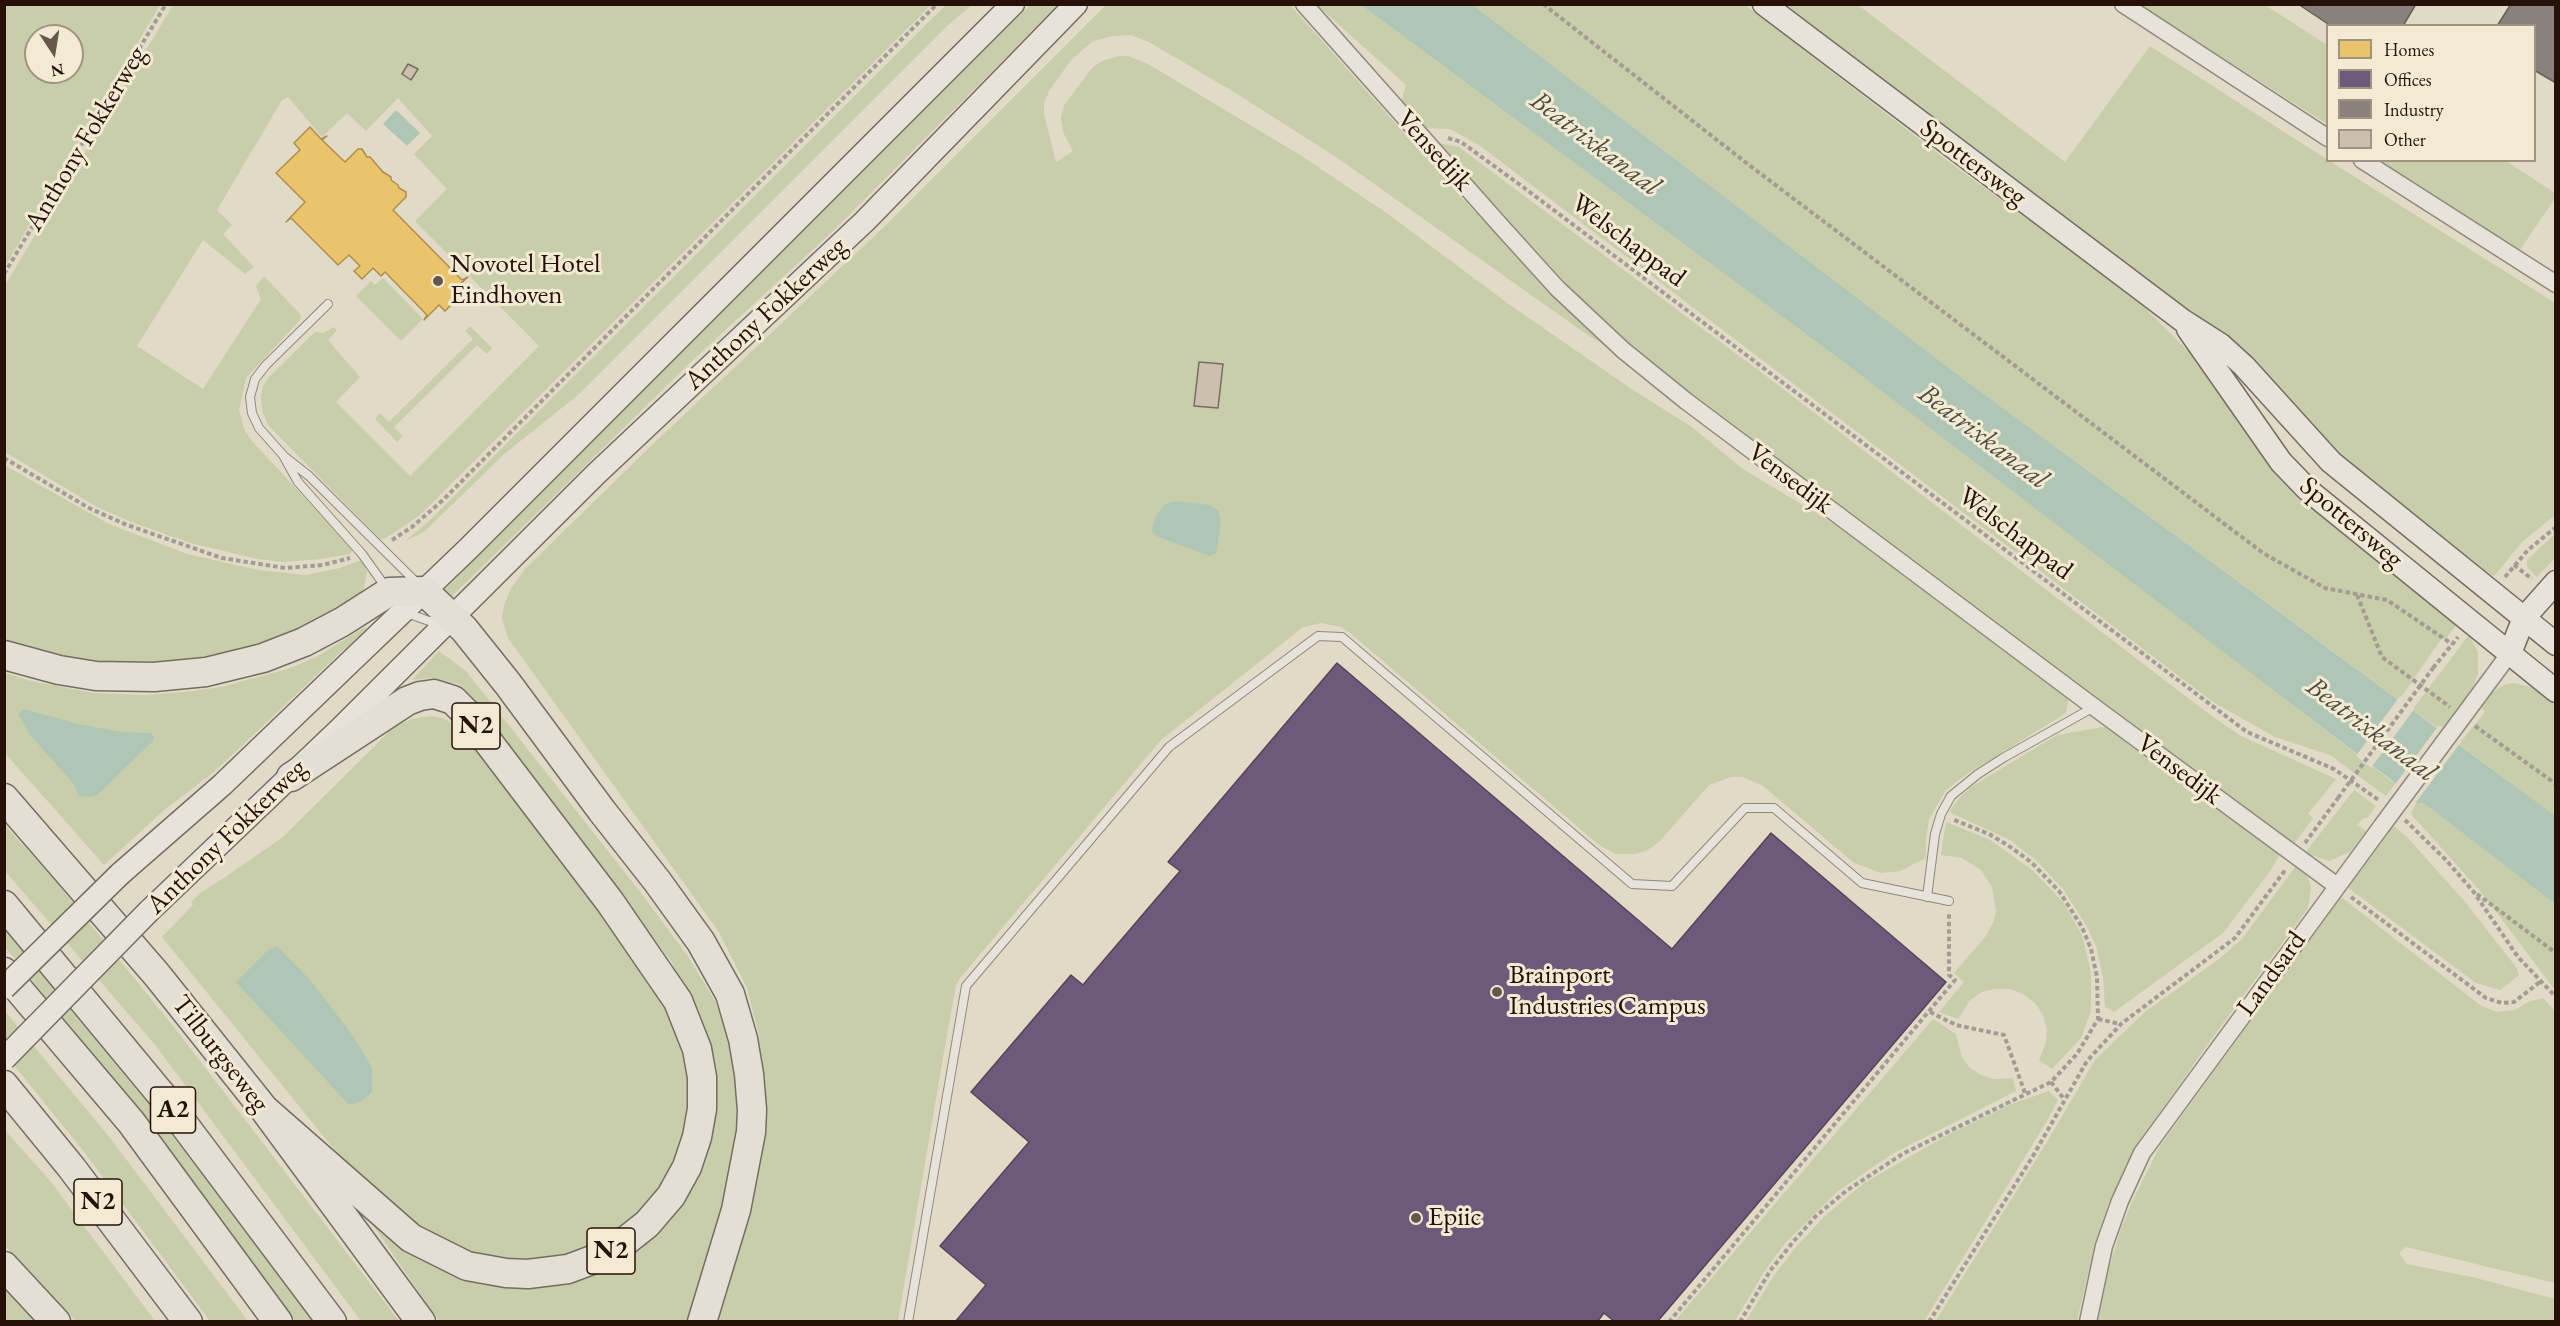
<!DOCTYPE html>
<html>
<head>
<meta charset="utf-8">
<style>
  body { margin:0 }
  #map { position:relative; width:2560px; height:1326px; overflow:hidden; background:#e1dac6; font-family:"EB Garamond",serif }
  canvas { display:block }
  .frame { position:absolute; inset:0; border:6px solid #261007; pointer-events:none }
  .legend { position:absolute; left:2326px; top:24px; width:210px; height:138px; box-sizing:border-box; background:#f3ead3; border:2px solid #a19381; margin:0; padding:8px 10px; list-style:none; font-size:18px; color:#261007 }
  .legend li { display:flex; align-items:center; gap:12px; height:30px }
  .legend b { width:30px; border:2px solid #a19381 }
  .north { position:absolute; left:24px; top:24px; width:60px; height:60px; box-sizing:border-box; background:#f3ead3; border:2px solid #a19381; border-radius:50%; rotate:168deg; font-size:16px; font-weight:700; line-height:24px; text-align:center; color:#261007 }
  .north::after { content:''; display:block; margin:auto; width:21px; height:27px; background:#67574a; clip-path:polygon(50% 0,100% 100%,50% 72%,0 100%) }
</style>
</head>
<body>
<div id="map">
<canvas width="2560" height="1326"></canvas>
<div class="frame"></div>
<ul class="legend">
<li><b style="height:16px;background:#e9c46a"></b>Homes</li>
<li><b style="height:16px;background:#6d597a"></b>Offices</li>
<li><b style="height:16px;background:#8a817c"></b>Industry</li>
<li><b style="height:16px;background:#ccbfae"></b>Other</li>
</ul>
<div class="north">N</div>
</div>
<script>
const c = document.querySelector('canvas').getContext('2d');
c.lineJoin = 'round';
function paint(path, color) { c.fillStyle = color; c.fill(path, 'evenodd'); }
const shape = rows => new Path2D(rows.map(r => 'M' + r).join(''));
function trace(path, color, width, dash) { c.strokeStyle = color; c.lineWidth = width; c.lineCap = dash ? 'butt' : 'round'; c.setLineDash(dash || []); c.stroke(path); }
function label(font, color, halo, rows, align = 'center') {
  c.font = font + ' "EB Garamond",serif'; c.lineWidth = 6; c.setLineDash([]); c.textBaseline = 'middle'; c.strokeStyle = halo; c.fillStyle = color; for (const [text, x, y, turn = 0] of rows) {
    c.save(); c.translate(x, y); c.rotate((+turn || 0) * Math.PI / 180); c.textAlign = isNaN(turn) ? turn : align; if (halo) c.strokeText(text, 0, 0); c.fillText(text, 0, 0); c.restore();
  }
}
const green = shape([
  [5,4,160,5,5,266,4,5],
  [36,36,72,36,72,72,36,72],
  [947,4,972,5,949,24,578,395,503,455,424,532,405,541,428,522],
  [173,5,931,5,420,515,386,538,380,539,268,425,262,411,261,396,263,386,269,377,315,332,323,333,334,327,337,330,328,340,360,377,336,402,410,476,539,346,415,221,447,189,414,154,432,136,398,98,366,131,347,113,322,137,288,97,282,100,217,210,232,225,223,234,254,267,245,274,203,240,137,346,203,389,261,299,256,286,264,276,300,314,301,319,246,378,239,410,244,429,252,441,353,550,350,554,322,559,283,562,258,559,190,543,134,523,97,507,5,452,4,287],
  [1030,5,1058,5,833,231,695,358,446,602,440,594],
  [1106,5,1290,5,1461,197,1559,299,1614,351,1589,336,1339,159,1239,95,1149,42,1131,35,1113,36,1093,41,1071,60,1049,91,1044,104,1044,114,1056,162,1073,151,1063,132,1061,117,1064,105,1093,67,1102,61,1119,56,1128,56,1148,64,1297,153,1388,214,1510,305,1633,390,1692,427,1743,469,1872,547,2069,695,2066,713,1964,776,1946,790,1929,819,1926,839,1926,858,1900,871,1881,873,1854,863,1762,785,1742,777,1731,777,1709,785,1658,843,1646,851,1635,854,1616,854,1599,845,1349,632,1341,627,1321,623,1303,627,1161,740,960,978,956,985,945,1046,898,1321,708,1321,762,1113,759,1035,747,988,719,932,508,638,502,618,504,606,510,590,525,569,652,445,884,227],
  [1317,5,1361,5,1838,358,2222,650,2395,784,2386,796,2330,755,2275,737,2213,702,1479,145,1450,129,1425,128,1401,101,1406,85],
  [1473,5,1745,5,1949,162,2072,251,2143,306,2197,360,2285,480,2325,519,2457,624,2445,640,2442,638,2399,700,1961,377],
  [1786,5,1858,5,2065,162,2150,46,2328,160,2555,303,2555,515,2522,542,2494,576,2479,569,2366,484,2216,331],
  [2140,5,2265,5,2327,45,2327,124],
  [1438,143,1459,147,1507,183,1766,376,2209,714,2241,736,2336,779,2308,814,2313,818,2293,845,1747,437,1636,350,1573,291],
  [2380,161,2506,161,2555,193,2555,198,2520,250],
  [383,278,423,319,401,341,356,296,371,281,375,285],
  [470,326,492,348,487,354,477,345,394,427,403,436,397,442,375,419,380,413,389,422,473,339,465,331],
  [4,465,109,524,187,554,258,570,306,575,340,568,362,560,367,572,363,592,347,604,297,630,242,650,205,658,163,664,90,662,10,643,4,641],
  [2555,534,2555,558,2537,577,2527,567,2527,560],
  [365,627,367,631,340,653,214,772,164,810,104,865,5,753,5,673,35,682,94,693,144,695,184,692,221,687,291,668,318,656],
  [2469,635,2478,652,2478,673,2473,687,2441,730,2412,710],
  [439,651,466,671,641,893,687,955,715,1001,730,1043,743,1110,728,1208,692,1321,439,1321,357,1202,406,1241,553,1279,685,1186,694,1008,672,962,459,684,431,678,412,680],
  [2514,683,2534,688,2555,706,2555,816,2459,744,2485,712,2481,707,2492,692,2504,685],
  [432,716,445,719,463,732,643,958,683,1037,694,1108,672,1178,620,1236,535,1266,454,1252,367,1190,162,937,193,905,191,902,200,893,218,882,283,837,393,728,412,719],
  [2109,726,2280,854,2271,870,2223,933,2114,1012,2105,1007,2103,977,2096,946,2086,925,2063,889,2036,860,2010,840,1949,812,1960,797,1971,787,2057,735],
  [2354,790,2376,806,2367,818,2364,818,2357,825,2366,831,2350,852,2329,861,2305,853],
  [2424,802,2555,904,2555,990,2482,893,2411,814,2416,803],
  [1946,822,1990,840,2031,869,2063,902,2082,935,2091,973,2091,1011,2081,1038,2052,1069,2039,1060,2046,1043,2047,1029,2043,1015,2035,1003,2023,994,2010,989,1995,989,1982,992,1970,1000,1958,1019,1939,1012,1964,982,1954,973,1986,936,1994,921,1996,910,1992,887,1981,870,1962,858,1941,855],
  [4,824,52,877,177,1031,399,1321,361,1321,156,1046,5,871],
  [2394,826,2407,837,2466,903,2516,967,2519,975,2500,990,2476,983,2347,887],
  [2296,866,2306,875,2309,880,2311,888,2308,908,2210,1041,2134,1149,2108,1205,2096,1239,2077,1321,1935,1322,2047,1142,2095,1060,2145,1012,2219,959,2242,939],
  [2341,897,2480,1005,2497,1012,2515,1010,2528,1002,2543,998,2555,1011,2555,1283,2406,1247,2399,1253,2407,1264,2476,1278,2555,1299,2555,1321,2098,1321,2108,1271,2120,1232,2132,1202,2160,1146],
  [4,930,150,1106,314,1321,295,1321,141,1113,5,947],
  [4,1010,110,1138,248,1321,210,1321,85,1153,5,1054],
  [1933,1019,1956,1034,1962,1057,1970,1068,1981,1075,1993,1079,2013,1078,2016,1091,1892,1154,1838,1191,1786,1242,1764,1272,1735,1321,1675,1321],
  [2049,1091,2058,1100,2047,1121,1924,1321,1746,1321,1773,1277,1796,1247,1825,1216,1864,1183,1946,1136,2009,1105],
  [4,1129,51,1182,155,1321,76,1321,5,1246],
  [5,1280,43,1321,5,1321]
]);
const water = shape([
  [1361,5,1473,5,1961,377,2542,806,2555,816,2555,904,2424,803,2416,803,2390,779,1838,358],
  [396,110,420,133,407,146,383,124],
  [1175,501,1209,505,1218,510,1221,522,1216,553,1210,556,1156,536,1152,531,1155,518,1164,505],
  [24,709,78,724,121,732,150,733,154,736,154,740,97,795,92,797,79,796,73,783,30,735,18,714],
  [277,946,312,982,353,1036,372,1068,372,1092,362,1101,349,1105,236,982,268,950]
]);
const pier = shape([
  [2400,696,2415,708,2371,768,2356,756],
  [2439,725,2461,742,2414,805,2393,787]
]);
const homes = shape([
  [310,127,321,139,327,136,322,140,345,162,358,149,362,149,367,157,370,157,383,172,391,177,391,180,398,185,399,188,406,192,406,197,393,210,462,280,468,277,458,286,464,292,445,311,439,305,424,320,427,315,385,272,381,276,373,268,362,279,354,271,360,266,349,255,338,265,291,218,286,222,305,202,276,173,300,150,294,143,310,127]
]);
const offices = shape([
  [1337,663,1672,949,1771,833,1946,982,1657,1322,1615,1322,1604,1313,1597,1322,955,1322,986,1285,940,1246,1029,1142,971,1092,1071,975,1083,985,1092,974,1180,871,1168,862,1337,663]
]);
const industry = shape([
  [2298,4,2416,4,2403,26,2331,26,2298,4],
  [2511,4,2556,4,2556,83,2534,70,2534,26,2497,26,2511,4]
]);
const building = shape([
  [408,64,418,69,411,80,402,74,408,64],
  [1199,362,1223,364,1218,408,1194,406,1199,362]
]);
const path = shape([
  [1543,4,1749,165,2263,553,2325,588,2387,600,2452,644],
  [1448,138,1461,142,1523,187,2247,732,2334,769,2380,801],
  [4,274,166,4],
  [4,458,89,508,127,525,222,558,285,568,323,565,350,558],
  [392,540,412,527,443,500,937,4],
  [2514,565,2532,579],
  [2505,577,2528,550,2556,527],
  [2357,595,2382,657,2450,707],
  [2433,668,2458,637],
  [2475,726,2556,784],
  [2405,820,2446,860,2473,891,2518,957,2556,997],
  [2305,843,2338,798],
  [2477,894,2556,953],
  [2351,897,2486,998,2502,1003,2514,1002,2540,982],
  [1930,1012,1956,1025,2004,1035,2025,1093],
  [2098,1019,2120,1024],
  [2051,1082,2064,1099],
  [1669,1322,1955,980,1949,975,1949,914],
  [1740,1322,1770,1271,1793,1242,1816,1216,1846,1191,1904,1153,2051,1082,2077,1054,2098,1019,2097,977,2091,949,2082,927,2059,891,2031,862,2009,846,1989,834,1952,819],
  [1929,1322,2033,1156,2087,1061,2121,1024,2235,938,2286,869]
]);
const lane = shape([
  [328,304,266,365,255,379,250,397,252,413,259,428,283,455,298,482,362,554,387,589],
  [285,457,309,476,417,583],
  [404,612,429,621,443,621],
  [1927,897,1935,834,1941,814,1951,796,1978,774,2003,758,2094,707],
  [908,1322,966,986,1169,747,1318,636,1342,637,1632,884,1672,886,1745,808,1774,808,1862,883,1949,901]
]);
const street = shape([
  [1304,4,1500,225,1557,288,1623,350,1686,401,2094,707,2337,886],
  [2123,4,2328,138],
  [2362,160,2556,284],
  [2473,703,2510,653],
  [2088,1322,2104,1246,2120,1201,2142,1153,2381,827]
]);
const secondary = shape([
  [1764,4,2182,320,2221,345,2244,366,2331,462,2556,644],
  [2188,329,2281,462,2308,490,2556,691],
  [2510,653,2524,618,2556,582],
  [120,874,222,785,469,548,1013,4],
  [149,911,339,730,596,474,865,221,1076,4]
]);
const highway = shape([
  [4,655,59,670,96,676,154,677,206,672,263,658,304,642,342,622,389,592,424,591,464,629,508,684,602,811,657,881,701,942,730,994,743,1039,749,1074,752,1110,751,1132,736,1210,702,1322],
  [4,798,157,975,264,1109,421,1322],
  [4,905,164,1098,332,1322],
  [4,972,131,1122,278,1322],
  [4,1085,71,1167,188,1322],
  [264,1109,411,1238,467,1266,506,1273,528,1274,568,1269,592,1260,623,1243,647,1224,671,1196,687,1167,697,1137,702,1109,702,1077,697,1049,678,1001,610,902,467,714,453,700,434,694,420,696,407,701,291,777],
  [4,1266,56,1322]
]);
const pathBridge = shape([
  [2338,798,2433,668]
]);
const streetBridge = shape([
  [2381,827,2473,703]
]);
const secondaryBridge = shape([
  [4,988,120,874],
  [4,1059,149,911]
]);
const markers = [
  [438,281,6,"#67574a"],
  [1497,992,6,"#67574a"],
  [1416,1218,6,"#67574a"]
];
const shields = [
  [476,726,48],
  [173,1110,45],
  [98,1202,48],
  [611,1251,48]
];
const shieldNames = [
  ["N2",476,726],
  ["A2",173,1110],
  ["N2",98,1202],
  ["N2",611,1251]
];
const streetNames = [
  ["Anthony Fokkerweg",86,139,-59],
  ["Vensedijk",1434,151,48],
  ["Spottersweg",1973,163,37],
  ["Welschappad",1628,241,37],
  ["Anthony Fokkerweg",766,314,-43],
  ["Vensedijk",1790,479,37],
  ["Spottersweg",2351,523,40],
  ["Welschappad",2015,534,37],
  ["Vensedijk",2179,770,37],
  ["Anthony Fokkerweg",227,837,-44],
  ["Landsard",2272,974,-54],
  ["Tilburgseweg",220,1054,52]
];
const poiNames = [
  ["Novotel Hotel",450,265],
  ["Eindhoven",450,296],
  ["Brainport",1509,976],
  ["Industries Campus",1509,1007],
  ["Epiic",1428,1218]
];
const waterNames = [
  ["Beatrixkanaal",1595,144,37],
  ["Beatrixkanaal",1983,437,37],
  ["Beatrixkanaal",2371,730,37]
];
paint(green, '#c8cdaa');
paint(water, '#afc6b7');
paint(pier, '#e1dac6');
paint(homes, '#e9c46a');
trace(homes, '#ae8e4c', 1.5);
paint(offices, '#6d597a');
trace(offices, '#584358', 1.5);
paint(industry, '#8a817c');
trace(industry, '#6c5f59', 1.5);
paint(building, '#ccbfae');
trace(building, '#756d62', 1.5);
trace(lane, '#8f887c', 10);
trace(street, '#8f887c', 19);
trace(secondary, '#756d62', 25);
trace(highway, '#756d62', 31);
trace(path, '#a29d94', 4, [4.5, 3]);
trace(lane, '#e8e3da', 8);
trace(street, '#e8e3da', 16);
trace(secondary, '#e8e3da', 22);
trace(highway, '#e3dfd4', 28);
trace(streetBridge, '#8f887c', 19, []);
trace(secondaryBridge, '#756d62', 25, []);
trace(pathBridge, '#a29d94', 4, [4.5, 3]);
trace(streetBridge, '#e8e3da', 16);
trace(secondaryBridge, '#e8e3da', 22);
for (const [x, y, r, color] of markers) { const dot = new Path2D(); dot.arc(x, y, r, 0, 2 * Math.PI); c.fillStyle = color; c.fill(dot); trace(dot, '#f3ead3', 2); }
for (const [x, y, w] of shields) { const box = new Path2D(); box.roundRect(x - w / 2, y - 23, w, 46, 4.5); c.fillStyle = '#f3ead3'; c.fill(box); trace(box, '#261007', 1.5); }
label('bold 26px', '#261007', null, shieldNames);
label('27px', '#261007', '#f3ead3', streetNames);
label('27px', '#261007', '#f3ead3', poiNames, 'left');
label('italic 28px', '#4e4d42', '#f3ead3', waterNames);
</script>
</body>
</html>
